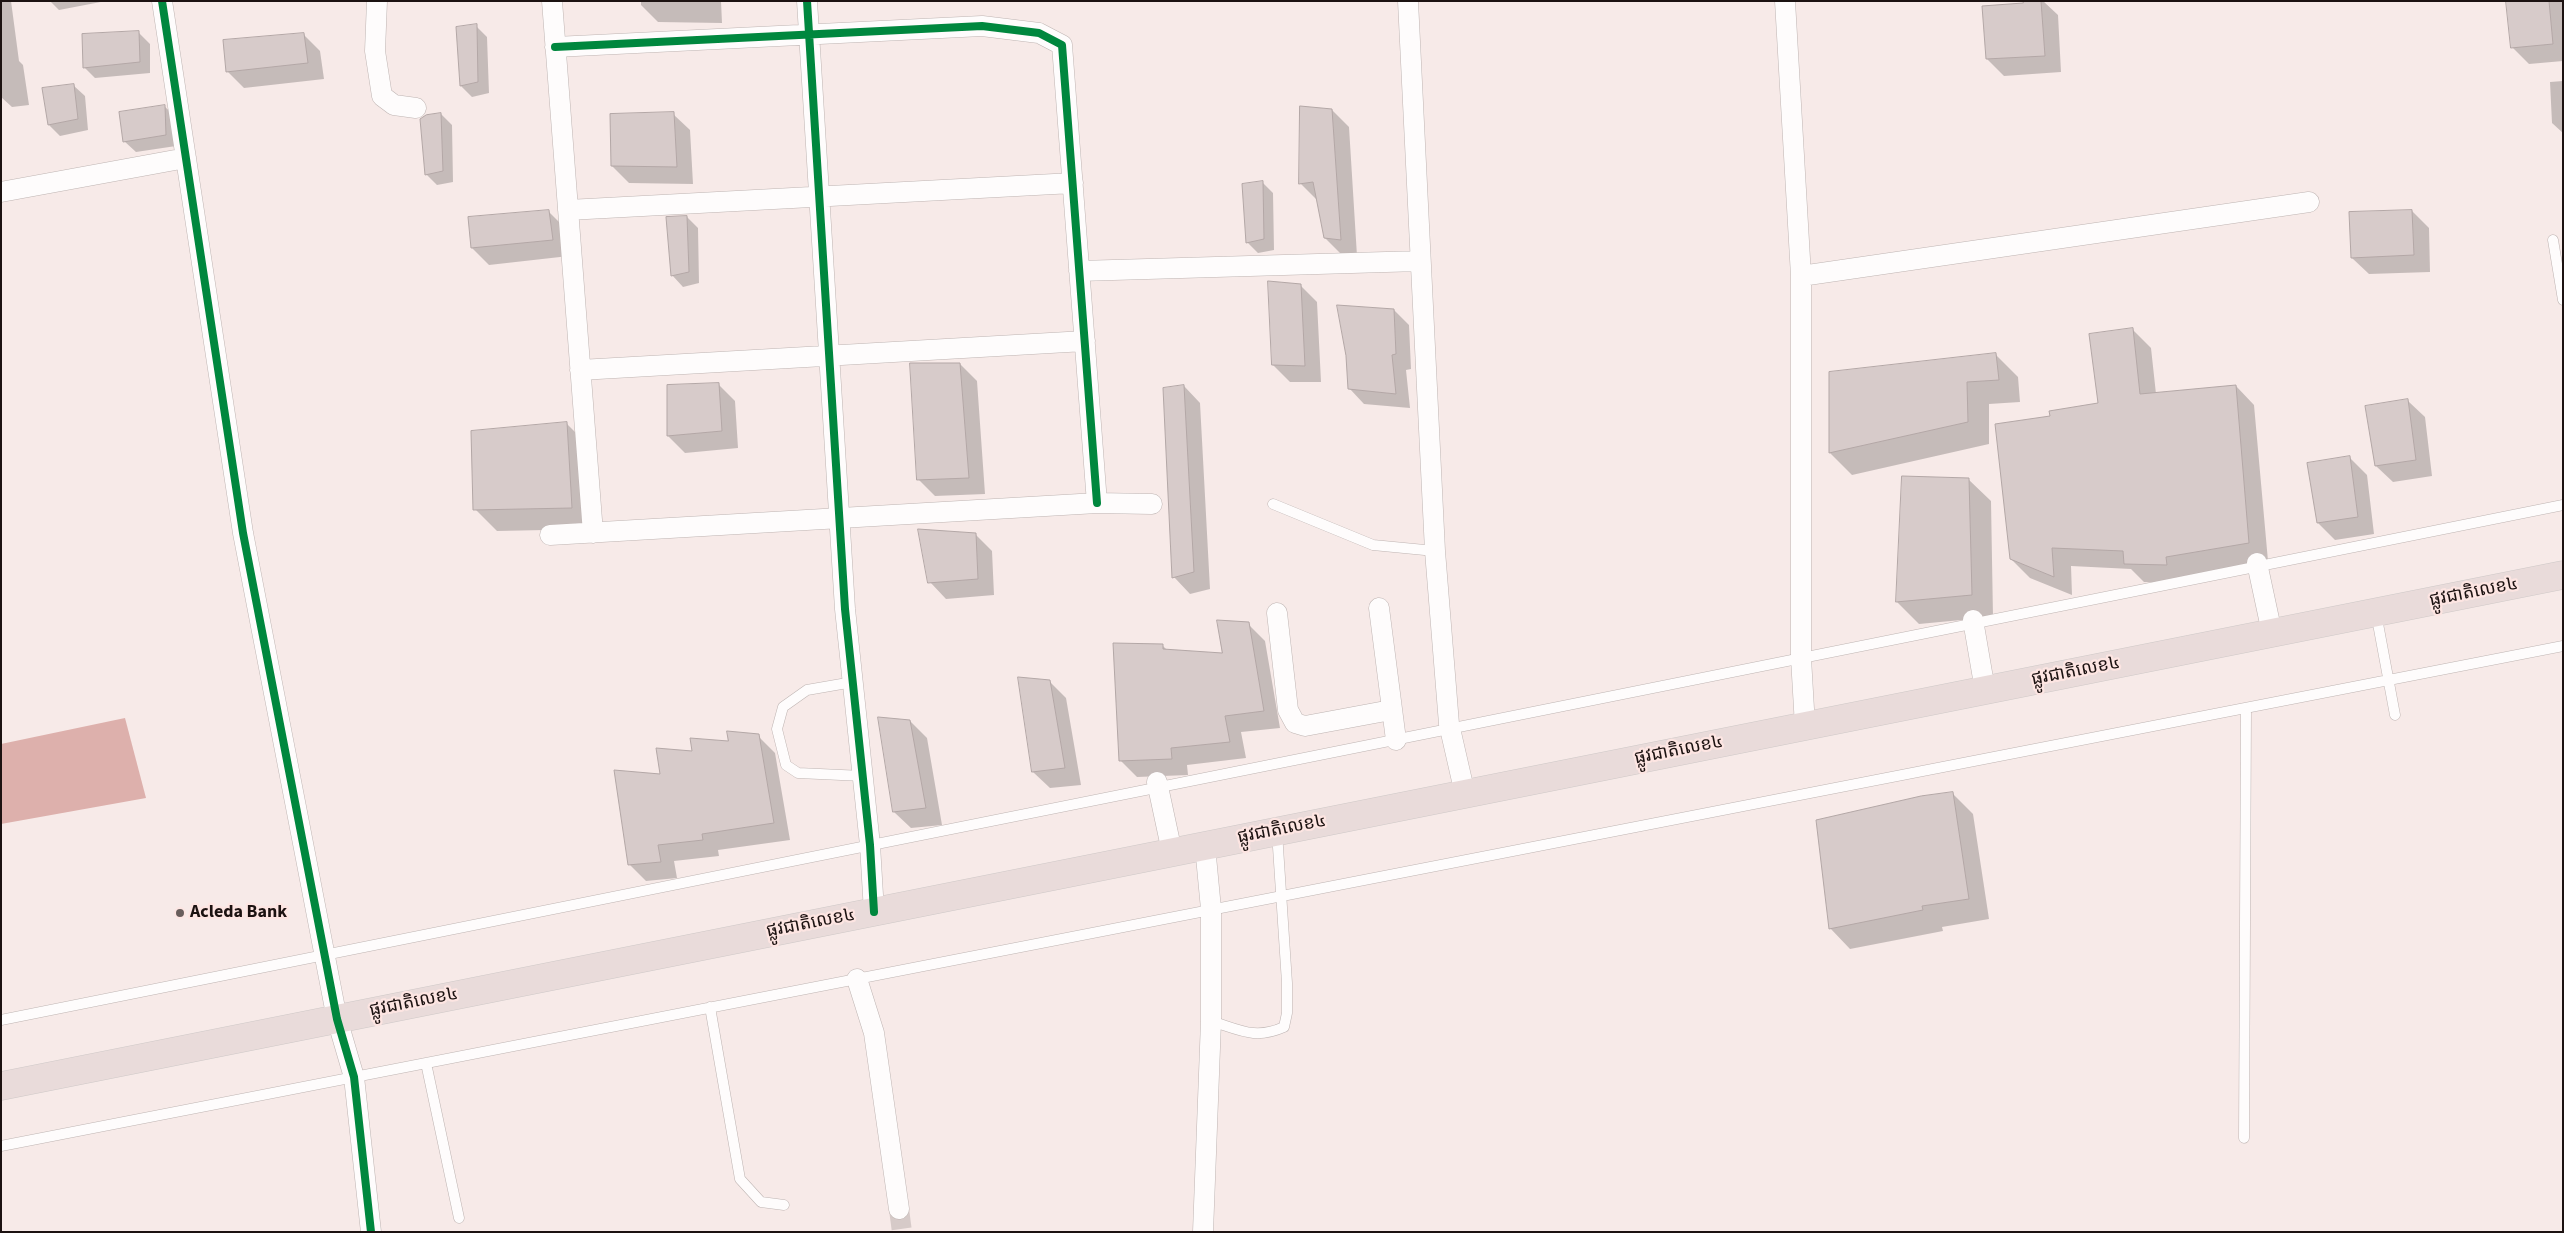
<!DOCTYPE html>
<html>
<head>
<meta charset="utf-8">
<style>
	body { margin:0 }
	#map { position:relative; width:2564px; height:1233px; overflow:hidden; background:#f7eae8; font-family:"Source Sans 3",sans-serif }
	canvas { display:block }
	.frame { position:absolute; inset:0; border:2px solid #1c1211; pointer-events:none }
</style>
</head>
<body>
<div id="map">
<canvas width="2564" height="1233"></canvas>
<div class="frame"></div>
</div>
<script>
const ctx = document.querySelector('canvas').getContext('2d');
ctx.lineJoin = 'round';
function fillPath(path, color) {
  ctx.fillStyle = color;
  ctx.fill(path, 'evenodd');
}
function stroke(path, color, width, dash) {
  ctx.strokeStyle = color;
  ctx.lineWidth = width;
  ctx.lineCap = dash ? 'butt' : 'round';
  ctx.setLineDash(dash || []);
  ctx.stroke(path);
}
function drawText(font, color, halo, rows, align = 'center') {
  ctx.font = font + ' "Source Sans 3","Noto Sans Khmer",sans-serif';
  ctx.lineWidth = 4.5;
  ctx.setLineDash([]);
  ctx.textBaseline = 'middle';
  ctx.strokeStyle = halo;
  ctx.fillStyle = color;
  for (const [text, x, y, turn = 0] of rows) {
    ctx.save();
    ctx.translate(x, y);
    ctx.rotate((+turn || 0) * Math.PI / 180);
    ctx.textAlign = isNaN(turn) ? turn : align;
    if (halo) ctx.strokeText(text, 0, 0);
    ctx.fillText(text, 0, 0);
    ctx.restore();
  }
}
fillPath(new Path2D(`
	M125,718L146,798L1,824V744Z`), '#ddb0ac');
fillPath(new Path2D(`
	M1,1H11L19,61L23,65L29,105L12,107L1,97Z
	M50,1H106L59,10Z
	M641,1H721L722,23L658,22L641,5Z
	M2024,1H2043L2058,15L2061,72L2004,76L1987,59L2024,4Z
	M2508,1H2563V61L2529,64L2513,48Z
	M476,26L487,37L489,93L472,97L461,86Z
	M139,33L150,44V73L95,78L84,67Z
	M303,34L320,51L324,79L244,88L227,71Z
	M2563,81V133L2552,123L2550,82Z
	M73,85L85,96L88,130L60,136L49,125L44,89Z
	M164,106L176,117V146L136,152L124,141Z
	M1332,110L1349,127L1357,256L1342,255L1325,238L1318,201L1300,183Z
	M441,114L452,125L453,182L437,185L426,174Z
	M673,114L690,130L693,184L629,183L612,166Z
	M1262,182L1273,193L1274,250L1258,253L1247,242Z
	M548,211L565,228L569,256L489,265L472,248Z
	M2412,211L2429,228L2430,272L2369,274L2352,258Z
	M687,217L698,228L699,283L683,287L672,275Z
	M1300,285L1317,302L1321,382H1290L1273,365Z
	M1394,310L1409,325L1411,369L1406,370L1410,408L1364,404L1349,388Z
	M2132,329L2151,348L2156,394L2236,386L2254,405L2268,561L2184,576L2185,583L2144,582L2131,569L2071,566L2072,595L2030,578L2011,559L2051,417L2100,404Z
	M1995,354L2018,377L2020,402L1989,404V444L1852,475L1830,453Z
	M960,364L977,381L985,494L935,496L918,479Z
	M718,384L735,401L738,448L685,453L668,436Z
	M1184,386L1200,403L1210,589L1190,594L1174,577Z
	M2408,401L2425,417L2432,476L2393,482L2376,466Z
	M567,424L589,446L593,529L497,531L475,509Z
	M2350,458L2367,475L2374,534L2335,540L2318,523Z
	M1968,479L1991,501L1993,617L1919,624L1897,602Z
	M975,534L992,551L994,595L946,599L930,582Z
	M1248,624L1265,641L1280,728L1241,732L1246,758L1187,765L1188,775L1137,777L1120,760L1162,645L1167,650L1223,655Z
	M1049,681L1066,698L1081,785L1050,788L1033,772Z
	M910,721L927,738L942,825L911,828L894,812Z
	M758,736L775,753L790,840L718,850L719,856L674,861L677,878L646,881L630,865L661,775L694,753Z
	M1952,793L1973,814L1989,919L1942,927L1943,931L1850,949L1830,928Z`), '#0003');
const building = new Path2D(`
	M2023,1H2041L2045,56L1986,59L1982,6L2023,3Z
	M2506,1H2549L2553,44L2511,48Z
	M477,24L478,82L460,86L456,27Z
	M139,31L140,62L83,68L82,34Z
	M304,33L308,63L226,72L223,40Z
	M74,84L78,119L48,125L42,88Z
	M165,105L166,135L123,142L119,112Z
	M1300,106L1332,109L1341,240L1324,238L1313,182L1299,184Z
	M674,112L677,167L611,166L610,114Z
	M441,113L443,171L425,175L420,119L426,115Z
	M1263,181L1264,239L1246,243L1242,184Z
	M549,210L553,240L471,248L468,217Z
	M2412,210L2414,255L2351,258L2349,212Z
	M687,216L689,272L671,276L666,217Z
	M1268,281L1301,284L1305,366L1272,365Z
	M1337,305L1394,309L1396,354L1392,355L1396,394L1348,389L1346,356Z
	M2133,328L2140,394L2236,385L2249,543L2166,557L2167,565L2124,564L2123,551L2052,548L2054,577L2010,559L1995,424L2050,416L2049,411L2098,403L2089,334Z
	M1996,353L1999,380L1967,382L1968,422L1829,453V372Z
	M910,363H960L969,478L917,480Z
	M719,383L722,431L667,436V385Z
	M1184,385L1194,572L1172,578L1163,388Z
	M2408,399L2416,460L2375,466L2365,406Z
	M567,422L572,508L473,510L471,431Z
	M2350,456L2358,517L2317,523L2307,463Z
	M1902,476L1969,478L1972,595L1896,602Z
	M918,529L976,533L978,579L928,583Z
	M1217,620L1249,622L1264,711L1225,716L1230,742L1171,748L1172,759L1119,761L1113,643L1163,644V649L1222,653Z
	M1018,677L1050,680L1065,768L1032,772Z
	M878,717L910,720L926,808L893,812Z
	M727,731L759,734L774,823L702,834L703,840L658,845L661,862L628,865L614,770L660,774L656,748L692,751L690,738L728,741Z
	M1953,792L1969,899L1922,906L1923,910L1829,929L1816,820L1921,796Z`);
fillPath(building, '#d7cbca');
stroke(building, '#b3a7a6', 1);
stroke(new Path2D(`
	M899,1209L902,1232`), '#d6cac8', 20, [20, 10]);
const service = new Path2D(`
	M2553,240L2563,300
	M1273,504L1373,545L1435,551
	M2376,613L2395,715
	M853,682L807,690L783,707L777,729L786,765L798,773L863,776
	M710,1007L740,1179L761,1202L784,1205
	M1,1020L2563,505
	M1211,1021C1240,1030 1255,1040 1284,1027L1287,1013V983L1277,832
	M426,1063L459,1218
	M2244,1138L2246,708
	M1,1146L2563,646`);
const minor = new Path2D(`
	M162,1L243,533L337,1019L354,1077L371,1232
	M377,1L375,51L382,96L394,105L416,108
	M552,1L593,533
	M807,1L845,609L870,845L874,912
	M1408,1L1435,551L1449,724L1465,794
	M1785,1L1801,276V658L1805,726
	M555,47L982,26L1039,33L1062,45L1097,503
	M1,192L186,158
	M568,210L1073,183
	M1079,271L1420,261
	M1801,276L2309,202
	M580,370L1085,341
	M550,535L1097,503L1152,504
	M2257,563L2272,633
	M1379,608L1396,740
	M1277,613L1288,710L1295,723L1305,726L1391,710
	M1973,620L1985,690
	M1157,782L1172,852
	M857,979L874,1033L899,1209
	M1203,1232L1211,1021V909L1205,846`);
const trunk = new Path2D(`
	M1,1086L2563,575`);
stroke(service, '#beb4b2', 11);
stroke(minor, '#beb4b2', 21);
stroke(trunk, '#cec8c7', 29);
stroke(service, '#fefcfc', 10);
stroke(minor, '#fefcfc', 20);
stroke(trunk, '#e9dbda', 28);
stroke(new Path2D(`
	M162,1L243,533L337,1019L354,1077L371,1232
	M807,1L845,609L870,845L874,912
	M555,47L982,26L1039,33L1062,45L1097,503`), '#00873e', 8);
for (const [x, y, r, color] of [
	[180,913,5,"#695e5c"]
]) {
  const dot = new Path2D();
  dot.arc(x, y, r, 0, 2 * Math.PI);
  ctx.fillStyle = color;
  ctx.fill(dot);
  stroke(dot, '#fde5e2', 2);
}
drawText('18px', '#1c1211', '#fde5e2', [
	["ផ្លូវជាតិលេខ៤",2474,593,-11],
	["ផ្លូវជាតិលេខ៤",2076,672,-11],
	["ផ្លូវជាតិលេខ៤",1679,751,-11],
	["ផ្លូវជាតិលេខ៤",1282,830,-11],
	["ផ្លូវជាតិលេខ៤",811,924,-11],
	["ផ្លូវជាតិលេខ៤",414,1003,-11]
]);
drawText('bold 18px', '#1c1211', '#fde5e2', [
	["Acleda Bank",190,913]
], 'left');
</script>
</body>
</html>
